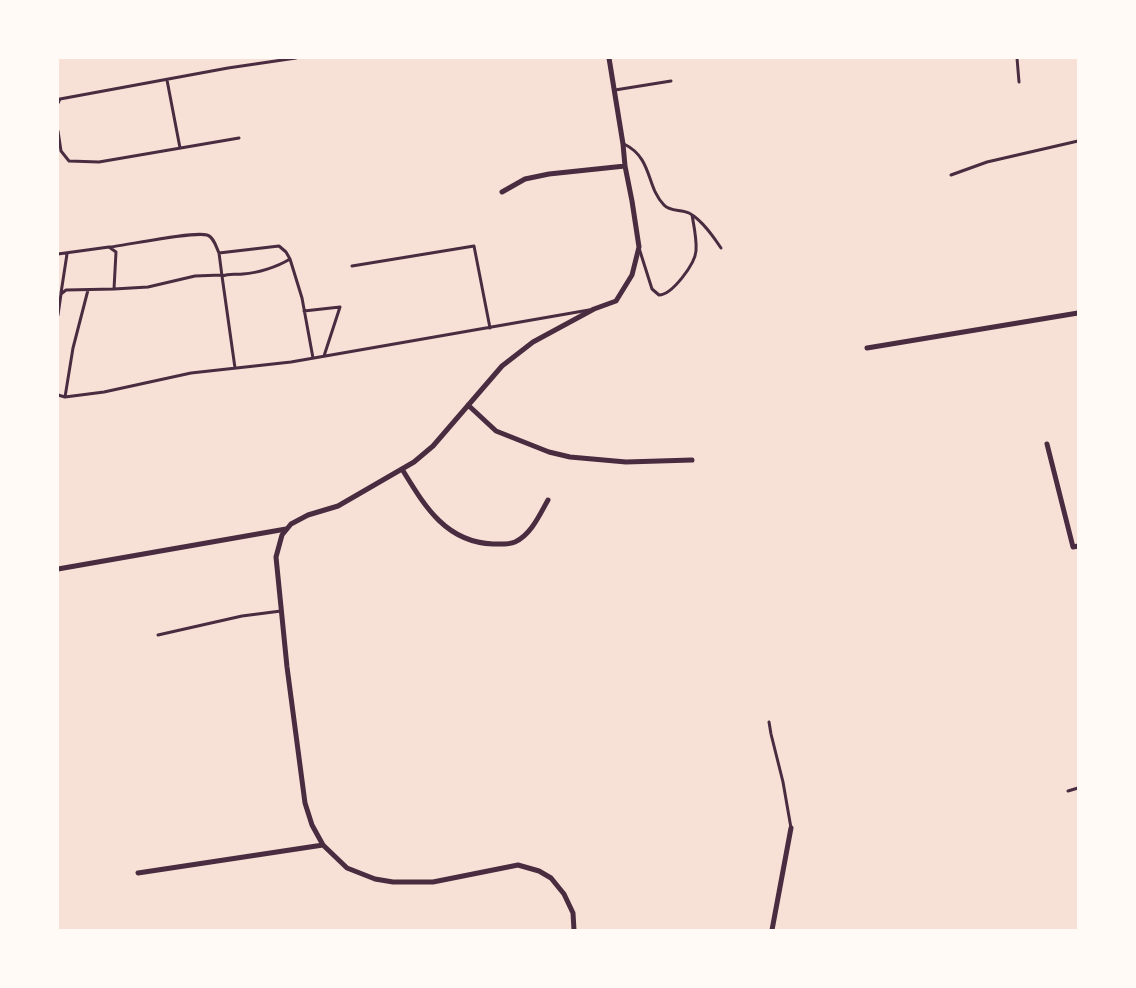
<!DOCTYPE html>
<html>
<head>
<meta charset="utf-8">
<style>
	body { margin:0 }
	#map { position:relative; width:1136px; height:988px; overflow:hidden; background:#f7e1d7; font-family:Literata,serif }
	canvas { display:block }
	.frame { position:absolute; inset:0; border:59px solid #fffaf5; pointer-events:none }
</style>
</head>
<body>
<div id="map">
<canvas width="1136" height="988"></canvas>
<div class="frame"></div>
</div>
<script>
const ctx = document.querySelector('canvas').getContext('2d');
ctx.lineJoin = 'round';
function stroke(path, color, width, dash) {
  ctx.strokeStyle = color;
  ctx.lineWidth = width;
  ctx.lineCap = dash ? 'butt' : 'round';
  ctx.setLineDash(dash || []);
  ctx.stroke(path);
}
stroke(new Path2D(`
	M1017,58L1019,82
	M167,80L180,148
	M615,90L671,81
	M58,103L60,99L228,68L296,58
	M58,131L61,151L69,161L99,162L239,138
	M624,144C653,158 646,187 664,205C670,212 681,209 689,213C702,220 713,236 721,248
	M951,175L987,162L1078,141
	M279,246L286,252L290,259C277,267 258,273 243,274C235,275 230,273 222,276L219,253Z
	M110,247C128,245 193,231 207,235C214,237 216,247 219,253
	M639,248L652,289L659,295C672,295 695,264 696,251C697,240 694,226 692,215
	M58,254L109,247L116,252L114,289L148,287L195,276L221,275L222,276L235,368
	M290,259L302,298L313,358
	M352,266L474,246L490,328
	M61,293L67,254
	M304,311L340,307L324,356
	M58,315L61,294L66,290L114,289
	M58,395L65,397L104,392L191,373L291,362L589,310
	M65,397L73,348L88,290
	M158,635L242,616L281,611
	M769,722L771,734L783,782L791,828
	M1068,791L1078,788`), '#4a2c40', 3);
stroke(new Path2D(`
	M502,192L525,179L549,174L625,166
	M867,348L1078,313
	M468,405L496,431L549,452L570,457L626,462L692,460
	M1047,444L1073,547L1078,546
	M402,469C424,505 445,542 493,544C500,544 508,545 515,542C531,535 540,514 548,500
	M58,569L286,529
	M138,873L323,845
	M574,930L573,913L564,894L551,878L539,871L518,865L433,882H393L375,879L347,868L323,845L312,825L305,803L287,667L276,557L282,535L291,524L308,515L338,506L414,462L433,446L502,366L533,342L594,309L616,301L632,275L639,247L632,201L625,166L623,144L609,58
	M772,930L791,828`), '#4a2c40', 5);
</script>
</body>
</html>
